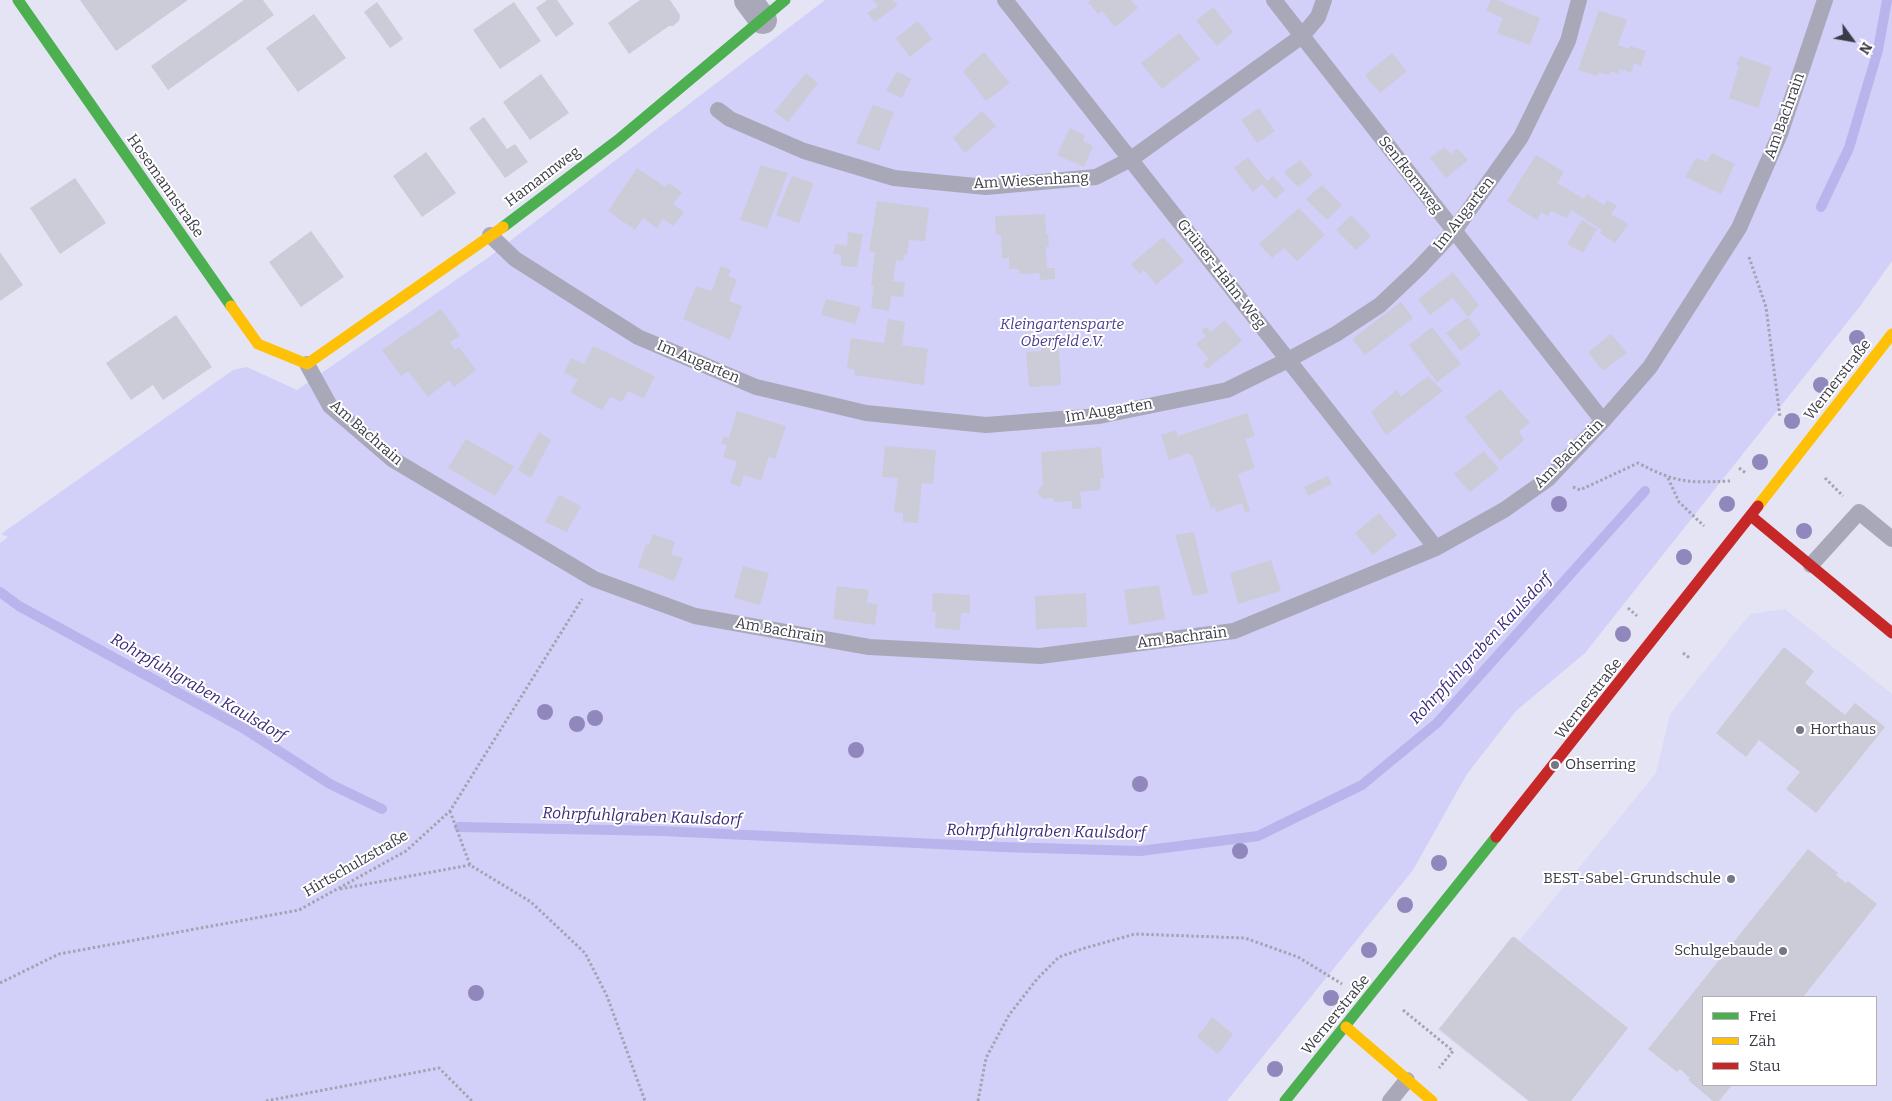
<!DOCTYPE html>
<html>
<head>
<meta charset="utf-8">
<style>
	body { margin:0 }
	#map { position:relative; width:1892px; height:1101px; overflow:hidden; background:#e5e4f5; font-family:Bitter,serif }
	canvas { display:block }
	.legend { position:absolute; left:1702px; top:996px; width:175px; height:90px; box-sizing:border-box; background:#fff; border:1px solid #b1b1b5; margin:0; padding:6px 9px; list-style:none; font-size:15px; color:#3b3b47 }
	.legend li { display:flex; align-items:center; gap:10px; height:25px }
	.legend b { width:25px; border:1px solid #b1b1b5 }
	.north { position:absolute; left:1827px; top:15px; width:50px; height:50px; -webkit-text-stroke:4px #fff; paint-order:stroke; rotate:122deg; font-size:14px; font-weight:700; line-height:20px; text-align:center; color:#3b3b47 }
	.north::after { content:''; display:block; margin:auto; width:18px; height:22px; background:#3b3b47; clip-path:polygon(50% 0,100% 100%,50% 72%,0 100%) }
</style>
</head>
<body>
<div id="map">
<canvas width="1892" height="1101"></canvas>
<ul class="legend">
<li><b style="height:6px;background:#4caf50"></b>Frei</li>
<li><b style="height:6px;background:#ffc107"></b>Zäh</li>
<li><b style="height:6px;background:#c62828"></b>Stau</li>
</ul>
<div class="north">N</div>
</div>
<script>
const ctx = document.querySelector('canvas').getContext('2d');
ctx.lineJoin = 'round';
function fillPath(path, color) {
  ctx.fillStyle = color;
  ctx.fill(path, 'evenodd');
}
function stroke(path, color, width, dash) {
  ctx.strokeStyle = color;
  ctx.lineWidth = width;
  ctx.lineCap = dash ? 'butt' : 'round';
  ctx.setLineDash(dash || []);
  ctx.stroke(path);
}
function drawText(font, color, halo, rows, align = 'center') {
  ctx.font = font + ' Bitter,serif';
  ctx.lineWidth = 4;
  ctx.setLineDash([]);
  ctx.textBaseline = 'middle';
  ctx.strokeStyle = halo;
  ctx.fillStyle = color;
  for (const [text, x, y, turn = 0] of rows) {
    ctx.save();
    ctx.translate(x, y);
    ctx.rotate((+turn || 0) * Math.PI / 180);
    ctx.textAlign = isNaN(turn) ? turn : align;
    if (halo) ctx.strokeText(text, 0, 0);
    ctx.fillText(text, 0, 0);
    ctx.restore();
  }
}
fillPath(new Path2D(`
	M1785,609L1892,694V1101H1528L1438,1030L1513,936L1520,940L1656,773L1670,714L1750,614ZM1703,997H1876V1085H1703Z`), '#dcdbf7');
fillPath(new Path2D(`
	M825,0H1892V261L1861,305L1585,653L1516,711L1467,774L1413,870L1227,1101H0V543L8,537L1,534L233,370L247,367L297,390L489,257Z`), '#d2d0f8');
stroke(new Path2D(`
	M1821,207L1849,148L1878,50L1887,0
	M0,592L19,606L243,728L330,784L382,809
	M459,827L662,831L1001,847L1140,851L1258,836L1362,785L1437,723L1645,491`), '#b9b4eb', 10);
fillPath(new Path2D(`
	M80,0H188L116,51Z
	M244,0H263L274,15L168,90L151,66Z
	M547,0H557L574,24L556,37L536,8Z
	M640,0H670L680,15L679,21L673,26H669L629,54L608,23Z
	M873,0H893L898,5L875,22L867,13L878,6Z
	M1091,0H1131L1138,8L1115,27L1102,11L1098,14L1088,2Z
	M1491,0H1497L1540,18L1530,45L1497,33L1503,18L1486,11Z
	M377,2L403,39L390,48L364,12Z
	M514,2L541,41L500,69L473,30Z
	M1213,7L1233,32L1217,46L1196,21Z
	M1599,10L1627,20L1618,45L1629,49L1630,46L1646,51L1641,66L1634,63L1631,73L1620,69L1618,74L1611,71L1609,75L1599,72L1597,76L1578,70Z
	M314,14L346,58L298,92L266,48Z
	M918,21L932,39L910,57L896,38Z
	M1179,33L1200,59L1162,89L1141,63Z
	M984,52L1010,83L986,101L963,71Z
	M1392,53L1407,71L1380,93L1365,75Z
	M1740,56L1772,67L1758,108L1729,98L1739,66L1736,65Z
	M897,71L911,79L902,98L886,91Z
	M806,73L818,83L788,122L774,112Z
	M541,74L569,113L530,140L503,102Z
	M873,105L894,112L879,151L856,143Z
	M1259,108L1275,131L1257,143L1241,120Z
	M982,111L996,126L965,153L953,138Z
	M484,117L507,149L515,144L528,162L505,178L469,128Z
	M1070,128L1085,135L1083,141L1093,146L1084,167L1057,155Z
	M1444,147L1451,154L1457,148L1468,160L1446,178L1430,158Z
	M426,152L456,193L422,217L393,176Z
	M1712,153L1735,164L1721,194L1685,177L1696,158L1707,162Z
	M1536,155L1564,172L1557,183L1584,199L1587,194L1604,205L1607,200L1617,206L1611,214L1628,224L1615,243L1600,233L1602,230L1571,210L1567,218L1551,211L1548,216L1541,212L1537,220L1507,201Z
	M1248,157L1267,181L1273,176L1285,190L1275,199L1262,184L1253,192L1234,168Z
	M1300,160L1313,175L1298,187L1284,172Z
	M761,165L788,173L767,228L740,220Z
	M637,168L665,187L669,183L682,192L673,204L684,212L673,226L663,219L657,228L643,218L635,230L608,211Z
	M792,176L814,183L799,223L776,215Z
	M75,178L106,223L60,254L30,208Z
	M1322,185L1342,205L1327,220L1306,199Z
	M877,201L929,208L925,241L909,240L907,255L904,254L903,261L896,260L893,281L905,282L903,297L891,296L889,311L871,308L874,286H871L875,252L869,251Z
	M1299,208L1325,235L1297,261L1284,248L1272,258L1259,244Z
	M1045,214L1046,234H1048L1049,247H1046L1047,268H1055V279L1041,280L1039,273L1020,274L1019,269H1009V258H1002L1001,235H996L995,216Z
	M1351,215L1371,236L1356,250L1336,230Z
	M1582,220L1597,229L1583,253L1567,244Z
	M311,231L344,277L301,307L269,262Z
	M848,232L863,234L857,267L841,266V255L833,254L835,244L847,246Z
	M1163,237L1184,261L1156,285L1144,270L1140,274L1131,264Z
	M0,252L23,285L0,301Z
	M721,266L731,270L728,276L737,280L729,301L742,306L730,340L683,319L696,286L712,291Z
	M1453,272L1479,305L1468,317L1453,298L1430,315L1418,299Z
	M826,299L861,307L855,324L821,315Z
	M1401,302L1413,318L1365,355L1352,339Z
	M441,309L460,336L450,342L455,350L459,347L476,370L454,387L449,380L428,397L408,371L401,376L382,350Z
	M176,315L212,367L163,400L153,385L131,400L106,363Z
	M1468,317L1481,335L1461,351L1446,333Z
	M888,319L905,322L902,345L928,349L924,385L854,375L855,370L847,368L851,338L884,343Z
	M1225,320L1242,341L1207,369L1203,364L1209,359L1196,344L1206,336L1201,331L1206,327L1211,332Z
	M1432,327L1461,364L1437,382L1409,345Z
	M1611,334L1627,353L1603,371L1588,352Z
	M1048,335H1058L1061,385L1029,387L1026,352L1041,351V343H1048Z
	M593,346L655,376L644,398L628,391L622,402L610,397L602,410L570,392L578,380L564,372L571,358L584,364Z
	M1428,376L1443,391L1386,435L1371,412L1397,390L1401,397Z
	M1500,389L1530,423L1519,431L1524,440L1500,461L1465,417Z
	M737,411L786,426L775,459L769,456L761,481L744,475L740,487L730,483L737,462L723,457L727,445L721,444L724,436L729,438Z
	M1247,413L1255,436L1245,439L1255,468L1238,474L1250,511L1245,512L1242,503L1216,512L1215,507L1211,508L1193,458L1189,453L1169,460L1161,435L1176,430L1178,436Z
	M539,432L551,440L531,478L518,470Z
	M466,439L514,466L495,496L448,468Z
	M885,446L936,450L933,484L922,483L918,523L903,522V513L894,512L898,478L882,477Z
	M1101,447L1104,478H1100L1101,490L1080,492L1082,508L1072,509V501L1054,502L1053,498L1043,499L1037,492L1043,484L1041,452Z
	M1484,451L1499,469L1470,492L1454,474Z
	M1328,476L1332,484L1308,496L1304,487Z
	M559,495L581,506L567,532L545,522Z
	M1379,513L1397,535L1373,555L1355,533Z
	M1194,532L1208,593L1193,596L1175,535Z
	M653,534L675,542L671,554L683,558L674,581L638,567L646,544L649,545Z
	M1271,560L1281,591L1238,604L1230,573Z
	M743,566L769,573L760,605L734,598Z
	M1159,585L1165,619L1129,625L1124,590Z
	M837,586L869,590L867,603L878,604L875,625L833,619Z
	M933,593L970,595V613H961L960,630L935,628L936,612L932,611Z
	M1086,593L1087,627L1036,629L1035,596Z
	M1784,647L1814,671L1805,683L1845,715L1855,703L1885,727L1816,813L1786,789L1800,772L1759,740L1746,757L1716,733Z
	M1808,849L1838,873L1836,875L1846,883L1848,881L1877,904L1803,997H1703V1085H1732L1719,1101H1713L1688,1080L1690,1078L1680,1069L1677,1072L1648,1049Z
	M1514,937L1628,1028L1571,1101H1529L1439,1029L1511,938Z
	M1212,1017L1233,1034L1218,1054L1197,1037Z`), '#cccbd8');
stroke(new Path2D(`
	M1749,257L1766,307L1780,417
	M1739,468L1747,474
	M1668,478L1679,502L1704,526
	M1825,478L1843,496
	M1573,487L1580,490L1638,463C1677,483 1687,483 1730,481
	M1628,608L1637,616
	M1683,653L1691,659
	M450,811L470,865L531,902L585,953L607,996L645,1101
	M340,889L470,865
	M0,983L59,954L299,910L406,851L450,811L582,599
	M1403,1010L1453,1051L1439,1068
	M266,1101L439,1068L472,1101
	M978,1101L986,1058L1009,1015L1037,979L1059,957L1085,948L1135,934L1245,938L1298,957L1342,984`), '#a4a3b2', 3, [2.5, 2.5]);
stroke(new Path2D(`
	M1005,0L1436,548
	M1274,0L1603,421
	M718,110L730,119L804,151L894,178L986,187L1096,177L1131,159L1302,36L1318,17L1324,0
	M490,235L515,259L638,337L756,387L866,413L986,425L1099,416L1227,390L1288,360L1336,334L1380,305L1418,269L1454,231L1521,137L1568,41L1579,0
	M307,364L330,406L392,459L594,579L695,616L869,647L1040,656L1234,631L1436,548L1504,510L1548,479L1603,421L1650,367L1739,228L1780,134L1825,0
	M1811,565L1859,512L1892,539
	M1390,1101L1407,1080`), '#a9a8b9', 16);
stroke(new Path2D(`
	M748,0L763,20`), '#a9a8b9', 28);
stroke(new Path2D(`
	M18,0L231,306
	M503,227L618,140L785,0
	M1285,1101L1496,837`), '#4caf50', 11);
stroke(new Path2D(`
	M231,306L258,344L307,364L503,227
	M1758,506L1892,334
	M1346,1027L1432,1101`), '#ffc107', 11);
stroke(new Path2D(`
	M1751,516L1892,633
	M1496,837L1758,506`), '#c62828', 11);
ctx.fillStyle = '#9087bc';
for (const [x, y] of [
	[1857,338],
	[1821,385],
	[1792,421],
	[1760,462],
	[1559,504],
	[1727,504],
	[1804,531],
	[1684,557],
	[1623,634],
	[545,712],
	[595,718],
	[577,724],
	[856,750],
	[1140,784],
	[1240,851],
	[1439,863],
	[1405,905],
	[1369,950],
	[476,993],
	[1331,998],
	[1275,1069]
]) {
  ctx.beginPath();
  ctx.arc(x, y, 8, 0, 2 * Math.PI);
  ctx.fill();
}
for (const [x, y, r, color] of [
	[1800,730,5,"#767684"],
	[1555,765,5,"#767684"],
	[1731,879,5,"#767684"],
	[1783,951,5,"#767684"]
]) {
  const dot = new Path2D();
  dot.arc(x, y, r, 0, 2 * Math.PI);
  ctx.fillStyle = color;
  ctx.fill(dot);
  stroke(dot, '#fff', 2);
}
drawText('15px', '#3b3b47', '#fff', [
	["Am Bachrain",1785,116,-70],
	["Senfkornweg",1410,175,52],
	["Hamannweg",543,177,-37],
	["Am Wiesenhang",1031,181,-3],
	["Hosemannstraße",165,186,55],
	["Im Augarten",1464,214,-52],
	["Grüner-Hahn-Weg",1221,274,52],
	["Im Augarten",698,362,23],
	["Wernerstraße",1838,380,-52],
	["Im Augarten",1109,411,-9],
	["Am Bachrain",366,433,41],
	["Am Bachrain",1569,454,-45],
	["Am Bachrain",780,631,10],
	["Am Bachrain",1182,638,-7],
	["Wernerstraße",1589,699,-52],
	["Hirtschulzstraße",356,864,-30],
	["Wernerstraße",1336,1015,-51]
]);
drawText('italic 15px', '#4a3b8e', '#fff', [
	["Kleingartensparte",1062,325],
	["Oberfeld e.V.",1062,342]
]);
drawText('15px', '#3b3b47', '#fff', [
	["Horthaus",1810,730],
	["Ohserring",1565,765],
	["BEST-Sabel-Grundschule",1721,879,"right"],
	["Schulgebaude",1773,951,"right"]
], 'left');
drawText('italic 16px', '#3a287a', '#fff', [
	["Rohrpfuhlgraben Kaulsdorf",1481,649,-47],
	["Rohrpfuhlgraben Kaulsdorf",198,688,30],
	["Rohrpfuhlgraben Kaulsdorf",642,817,2],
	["Rohrpfuhlgraben Kaulsdorf",1046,832,1]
]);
</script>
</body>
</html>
